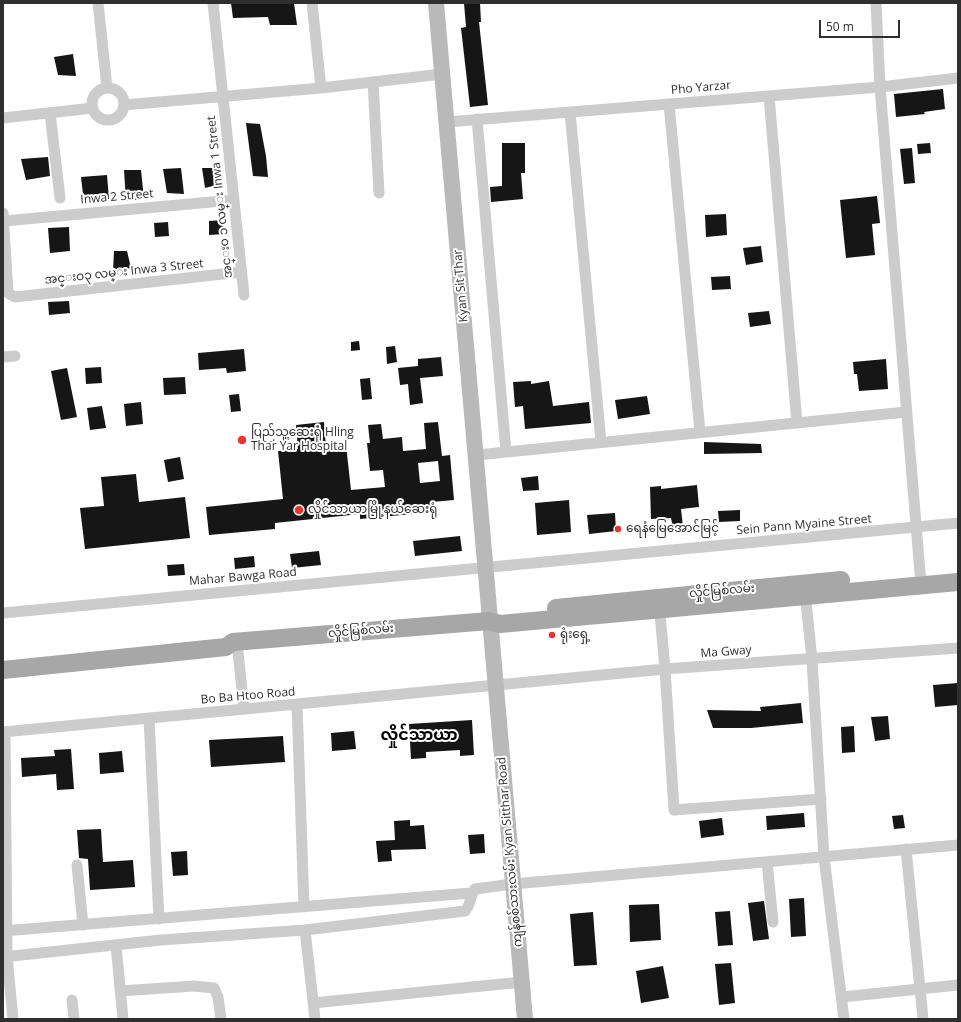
<!DOCTYPE html>
<html>
<head>
<meta charset="utf-8">
<style>
	body { margin:0 }
	#map { position:relative; width:961px; height:1022px; overflow:hidden; background:#fff; font-family:"Open Sans",sans-serif }
	canvas { display:block }
	.frame { position:absolute; inset:0; border:4px solid #2f2f2f; pointer-events:none }
	.scale { position:absolute; left:819px; top:20px; width:81px; height:18px; box-sizing:border-box; border:2px solid #2f2f2f; border-top:0; padding-left:5px; font-size:12px; line-height:14px; white-space:nowrap; color:#2f2f2f; -webkit-text-stroke:3px #fff; paint-order:stroke }
</style>
</head>
<body>
<div id="map">
<canvas width="961" height="1022"></canvas>
<div class="frame"></div>
<div class="scale">50 m</div>
</div>
<script>
const ctx = document.querySelector('canvas').getContext('2d');
ctx.lineJoin = 'round';
function fillPath(path, color) {
  ctx.fillStyle = color;
  ctx.fill(path, 'evenodd');
}
function stroke(path, color, width, dash) {
  ctx.strokeStyle = color;
  ctx.lineWidth = width;
  ctx.lineCap = dash ? 'butt' : 'round';
  ctx.setLineDash(dash || []);
  ctx.stroke(path);
}
function drawText(font, color, halo, rows, align = 'center') {
  ctx.font = font + ' "Open Sans","Noto Sans Myanmar",sans-serif';
  ctx.lineWidth = 4;
  ctx.setLineDash([]);
  ctx.textBaseline = 'middle';
  ctx.strokeStyle = halo;
  ctx.fillStyle = color;
  for (const [text, x, y, turn = 0] of rows) {
    ctx.save();
    ctx.translate(x, y);
    ctx.rotate((+turn || 0) * Math.PI / 180);
    ctx.textAlign = isNaN(turn) ? turn : align;
    if (halo) ctx.strokeText(text, 0, 0);
    ctx.fillText(text, 0, 0);
    ctx.restore();
  }
}
fillPath(new Path2D(`
	M231,3H294L297,25H270L268,17L233,18Z
	M464,3H480L481,22H479L488,105L470,107L461,28L466,27Z
	M73,54L76,76L58,75L54,57Z
	M943,89L945,109L924,112L925,114L896,117L894,94Z
	M246,123L260,124L266,156L268,177L253,176Z
	M502,143H525V173H521L523,199L491,202L490,187L502,186Z
	M930,143L931,153L918,154L917,144Z
	M912,148L915,183L904,184L900,149Z
	M48,157L50,176L26,180L21,159Z
	M181,168L184,194L167,193L163,169Z
	M202,168H219L221,184L205,188Z
	M124,170H141L144,199L126,201Z
	M107,175L109,199L84,203L81,177Z
	M877,196L880,223L872,224L875,255L846,258L840,200Z
	M726,214L727,235L706,237L705,215Z
	M223,220L224,234L209,235V221Z
	M168,222L169,236L155,237L154,223Z
	M69,227L70,251L50,253L48,228Z
	M761,246L763,262L746,265L743,248Z
	M114,251H127L131,268L113,271Z
	M730,276L731,289L712,290L711,277Z
	M69,301L70,313L49,315L48,302Z
	M769,311L771,324L750,327L748,313Z
	M359,341L360,350L351,351V342Z
	M395,346L397,362L387,364L386,347Z
	M244,349L246,371L227,373L226,368L199,370L198,353Z
	M441,357L443,376L420,378L423,403L410,405L408,384L400,385L398,368L418,366V359Z
	M886,359L888,389L859,391L857,374H854L853,362Z
	M101,367L102,383L86,384L85,368Z
	M67,368L77,417L61,420L51,371Z
	M185,377L186,394L164,395L163,378Z
	M370,378L372,399L362,400L360,379Z
	M531,381V384L549,381L553,406L589,402L591,423L525,429L523,406L515,407L513,382Z
	M239,394L241,411L231,412L229,395Z
	M647,396L650,414L618,419L615,400Z
	M141,402L143,424L126,426L124,404Z
	M102,406L106,428L90,430L87,408Z
	M324,422L326,447L346,445L351,490L385,487L383,470L370,471L367,443H370L368,425L381,424L383,439L402,437L403,451L426,449L424,423L438,422L442,456L450,455L454,500L432,502L433,512L360,519V514L275,523V529L209,535L206,507L283,499L278,451L298,449L296,425ZM438,461L440,481L420,483L418,463Z
	M704,442L761,444L762,453L704,454Z
	M180,457L184,479L168,482L164,460Z
	M136,474L139,502L185,497L190,538L85,549L80,508L104,506L101,477Z
	M538,476L539,490L523,491L521,478Z
	M697,485L699,507L681,509L683,527L673,528L671,518L651,519L650,487L661,486V489Z
	M569,500L571,532L537,535L535,503Z
	M740,510V521L719,522L718,511Z
	M615,513L616,531L589,534L587,515Z
	M460,536L462,551L415,556L413,541Z
	M319,551L321,565L292,568L290,554Z
	M254,556L255,567L235,569L234,558Z
	M184,564L185,575L168,576L167,565Z
	M958,683V705L935,707L933,685Z
	M801,703L803,723L751,728H713L707,710L761,711L760,707Z
	M888,716L890,739L875,741L871,717Z
	M472,720L474,755L460,756V750L426,752V758L411,759L409,724Z
	M854,726L855,752L842,753L841,727Z
	M354,731L356,749L332,751L331,733Z
	M283,736L285,762L211,767L209,740Z
	M71,749L74,789L57,790L56,774L22,777L21,758L55,756L54,750Z
	M122,751L124,772L100,774L99,753Z
	M804,813L805,827L767,830L766,816Z
	M903,815L905,828L894,829L892,816Z
	M722,818L724,835L701,838L699,821Z
	M410,820V826L424,825L426,849L391,850L392,861L378,862L376,841L395,840L394,821Z
	M101,829L103,862L133,860L135,887L90,890L88,859L79,858L77,830Z
	M484,834L485,853L470,854L468,835Z
	M187,851L188,875L173,876L171,852Z
	M804,898L806,936L791,937L789,899Z
	M764,901L769,939L753,941L748,903Z
	M659,904L661,940L630,942L629,905Z
	M730,911L733,945L718,946L715,912Z
	M593,912L597,965L574,966L570,914Z
	M731,963L735,1003L719,1005L715,964Z
	M663,966L669,998L641,1003L636,971Z`), '#161616');
stroke(new Path2D(`
	M98,3L107,88
	M213,3L244,295
	M312,3L321,88
	M876,3L880,87L921,585
	M373,82L379,193
	M92 104a16 16 0 1 1 32 0a16 16 0 1 1-32 0Z
	M769,96L797,423
	M669,104L700,432
	M124,105L321,88L442,74
	M570,112L601,442
	M50,113L60,198
	M3,118L93,108
	M477,119L506,452
	M447,122L880,87L958,78
	M3,213L8,293L15,297L241,272
	M4,221L233,200
	M3,357L15,356
	M477,455L906,412
	M805,592L812,660L824,857L844,1019
	M659,603L665,669L674,810L821,799
	M3,613L958,523
	M237,642L244,709
	M297,704L304,907
	M149,718L159,919
	M3,732L665,669L958,648
	M5,732L7,956L13,1019
	M906,849L923,1019
	M767,862L773,922
	M77,865L83,925
	M305,930L315,1019
	M3,931L471,893
	M116,945L123,1019
	M3,957L161,940L305,930L465,911C471,905 470,896 475,889L513,884L958,845
	M120,991L194,986L214,988L218,997L221,1019
	M842,997L958,985
	M72,1000L74,1019
	M313,1003L522,982`), '#ccc', 11);
stroke(new Path2D(`
	M436,3L525,1019`), '#b9b9b9', 16);
stroke(new Path2D(`
	M556,608L841,580
	M3,670L226,647L233,642L489,621L500,624L958,582`), '#a7a7a7', 18);
for (const [x, y, r, color] of [
	[242,440,5,"#e9352d"],
	[299,510,5,"#e9352d"],
	[618,529,4,"#e9352d"],
	[552,635,4,"#e9352d"]
]) {
  const dot = new Path2D();
  dot.arc(x, y, r, 0, 2 * Math.PI);
  ctx.fillStyle = color;
  ctx.fill(dot);
  stroke(dot, '#fff', 1.5);
}
drawText('12px', '#2f2f2f', '#fff', [
	["Pho Yarzar",701,88,-5],
	["Inwa 2 Street",117,197,-5],
	["အင္းဝ ၁ လမ္း Inwa 1 Street",220,197,-96],
	["အင္းဝ၃ လမ္း Inwa 3 Street",124,272,-6],
	["Kyan Sit Thar",461,286,-95],
	["Sein Pann Myaine Street",804,525,-5],
	["Mahar Bawga Road",243,577,-5],
	["လှိုင်မြစ်လမ်း",722,591,-5],
	["လှိုင်မြစ်လမ်း",361,631,-5],
	["Ma Gway",726,652,-4],
	["Bo Ba Htoo Road",248,696,-5],
	["ကျန်စစ်သားလမ်း Kyan Sitthar Road",510,852,-95]
]);
drawText('12px', '#2f2f2f', '#fff', [
	["ပြည်သူ့ဆေးရုံ Hling",251,433],
	["Thar Yar Hospital",251,447],
	["လှိုင်သာယာမြို့နယ်ဆေးရုံ",308,510],
	["ရေနံမြေအောင်မြင့်",626,529],
	["ရုံးရှေ့",560,635]
], 'left');
drawText('bold 16px', '#000', '#fff', [
	["လှိုင်သာယာ",419,735]
]);
</script>
</body>
</html>
